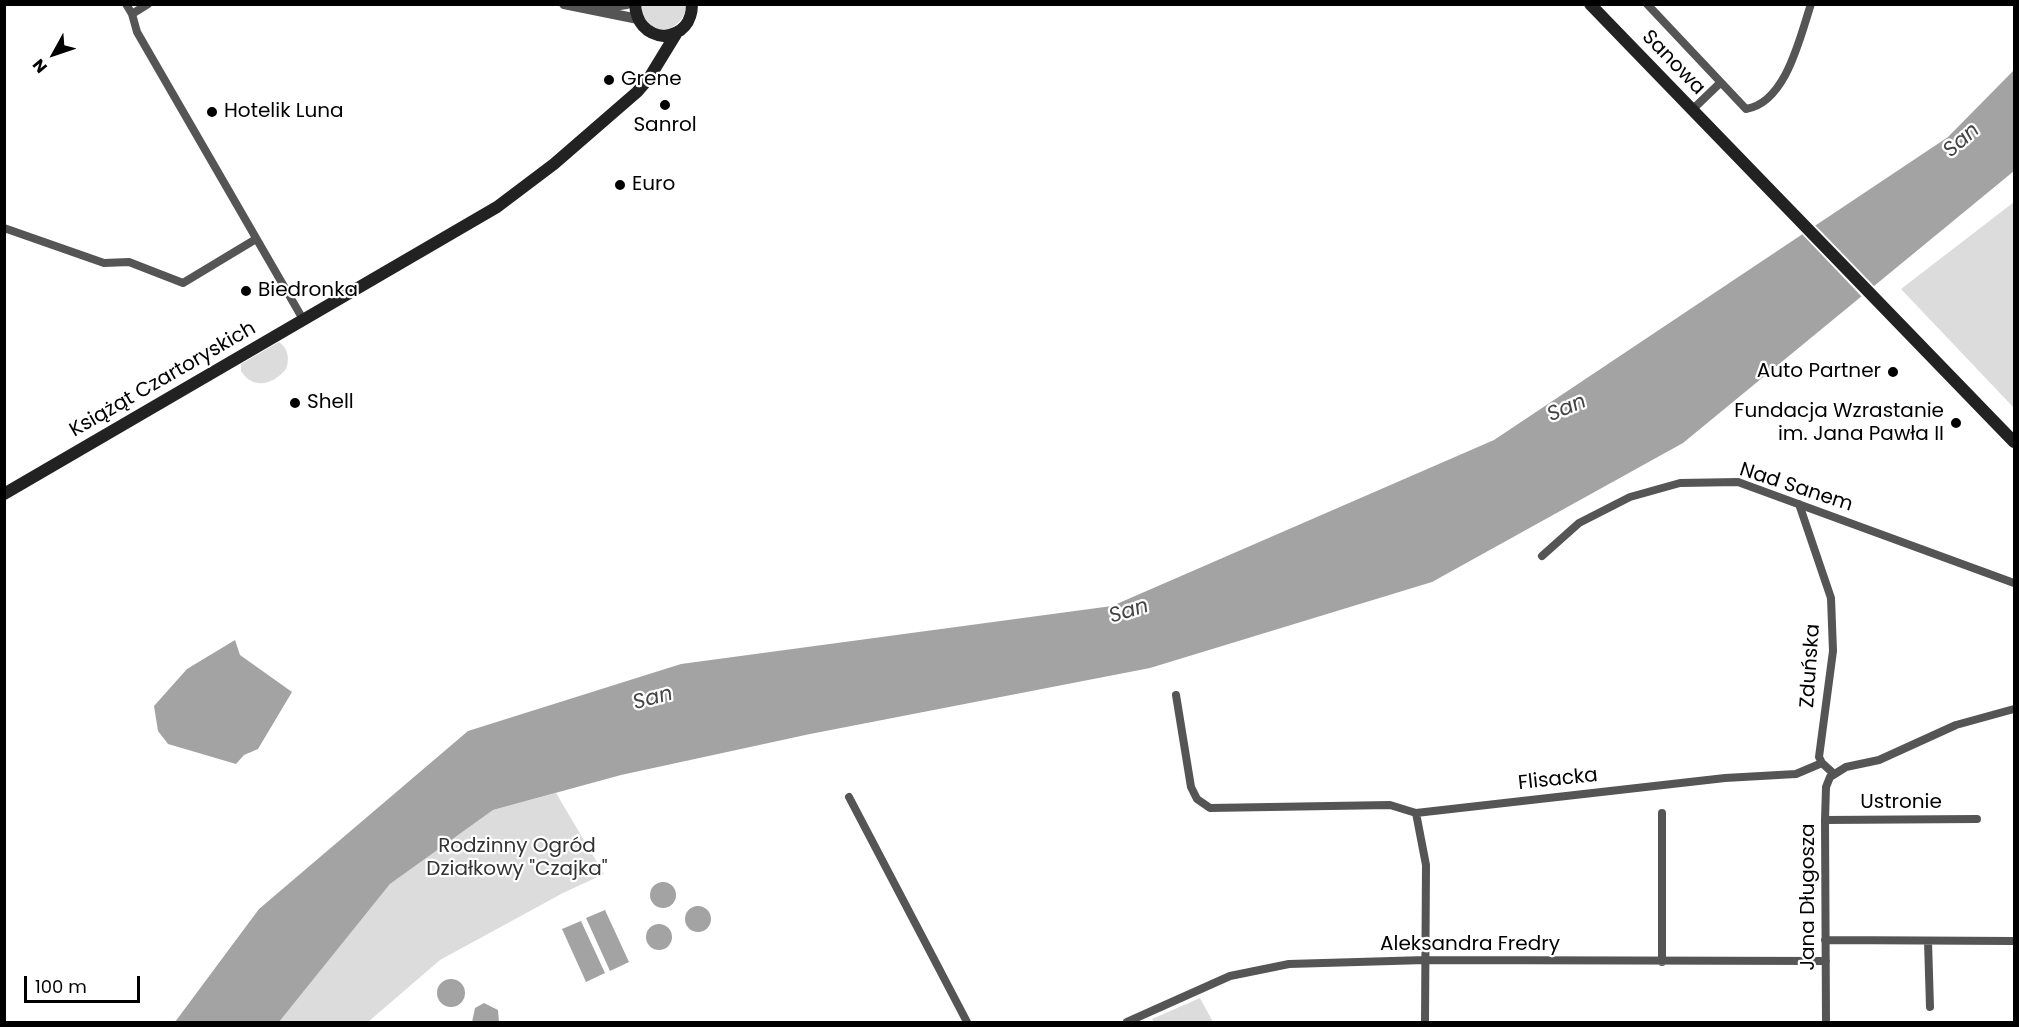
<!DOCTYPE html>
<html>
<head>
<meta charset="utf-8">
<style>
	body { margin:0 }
	#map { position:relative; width:2019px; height:1027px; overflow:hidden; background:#fff; font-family:Poppins,sans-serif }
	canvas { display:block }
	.frame { position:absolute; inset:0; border:6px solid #000; pointer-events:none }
	.north { position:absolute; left:24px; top:24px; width:60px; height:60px; -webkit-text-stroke:4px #fff; paint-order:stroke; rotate:230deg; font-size:16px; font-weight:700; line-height:24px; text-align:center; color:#000 }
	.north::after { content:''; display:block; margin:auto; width:21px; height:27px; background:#000; clip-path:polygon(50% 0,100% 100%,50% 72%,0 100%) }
	.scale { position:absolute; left:24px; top:976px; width:116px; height:27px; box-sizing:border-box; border:3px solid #000; border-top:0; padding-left:8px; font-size:18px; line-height:21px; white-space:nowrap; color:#000; -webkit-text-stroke:4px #fff; paint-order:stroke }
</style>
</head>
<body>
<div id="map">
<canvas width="2019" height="1027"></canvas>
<div class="frame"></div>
<div class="north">N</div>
<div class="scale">100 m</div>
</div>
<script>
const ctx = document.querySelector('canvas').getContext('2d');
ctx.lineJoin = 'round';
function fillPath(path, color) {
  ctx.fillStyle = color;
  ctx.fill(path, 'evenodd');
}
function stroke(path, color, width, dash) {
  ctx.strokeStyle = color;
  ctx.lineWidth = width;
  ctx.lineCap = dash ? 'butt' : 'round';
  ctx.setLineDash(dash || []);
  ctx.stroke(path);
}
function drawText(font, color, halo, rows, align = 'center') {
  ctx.font = font + ' Poppins,sans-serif';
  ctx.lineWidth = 4.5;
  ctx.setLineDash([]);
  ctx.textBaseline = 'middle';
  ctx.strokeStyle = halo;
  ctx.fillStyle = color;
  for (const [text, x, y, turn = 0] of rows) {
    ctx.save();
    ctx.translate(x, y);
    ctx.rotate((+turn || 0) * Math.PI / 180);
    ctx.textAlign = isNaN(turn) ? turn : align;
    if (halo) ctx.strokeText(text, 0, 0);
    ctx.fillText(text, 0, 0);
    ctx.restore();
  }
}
fillPath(new Path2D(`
	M641,5H687C681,38 642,38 641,5Z
	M2014,202V408L1901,289Z
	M279,342C288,348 290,359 286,369C273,385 253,390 241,371V364Z
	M556,793L604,874L563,893L440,960L368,1022H279L390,884L493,810Z
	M1200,998L1213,1022H1154L1152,1019Z`), '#dcdcdc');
fillPath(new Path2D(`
	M2014,70V171L1683,443L1432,582L1150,668L810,734L621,775L493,810L390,884L279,1022H175L259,909L468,731L681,664L1112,606L1494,440L1948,137Z
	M235,640L240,655L292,692L258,749L244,755L236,764L168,744L158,731L154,706L187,669Z
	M650 895a13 13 0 1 1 26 0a13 13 0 1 1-26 0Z
	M685 919a13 13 0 1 1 26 0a13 13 0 1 1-26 0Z
	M605,910L629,962L610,971L586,918Z
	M581,921L605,973L586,982L562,929Z
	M646 937a13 13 0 1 1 26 0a13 13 0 1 1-26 0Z
	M437 993a14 14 0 1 1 28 0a14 14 0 1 1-28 0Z
	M484,1003L498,1010L499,1022H472L475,1008Z`), '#a3a3a3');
fillPath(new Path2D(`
	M1813,223L1876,288L1864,299L1800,232Z`), '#fff');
stroke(new Path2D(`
	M126,4L132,14
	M148,4L132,14L137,32L304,321
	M1647,4L1746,109C1786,103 1800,37 1811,4
	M1692,110L1719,84
	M4,228L104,263L129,262L183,283L256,239
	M1799,504L1831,598L1833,651L1819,757L1822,763
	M1542,556L1579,523L1630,497L1680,483L1738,482L2014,583
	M1176,695L1191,787L1197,799L1210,808L1390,805L1416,813L1725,778L1796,774L1822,763L1833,773
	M849,797L967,1022
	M1416,813L1426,865L1425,1022
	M1662,813V962
	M1825,820L1977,819
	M1825,940L2014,941
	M1928,941L1930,1007
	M1127,1022L1230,976L1289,964L1426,960L1826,961
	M1826,1022L1825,820L1826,787L1830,777L1846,767L1879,760L1956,725L2014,709`), '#555', 8);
stroke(new Path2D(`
	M564,4L638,19
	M599,8L627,4`), '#555', 10);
stroke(new Path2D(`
	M635,4C636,22 646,34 664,36C682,34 692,22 692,4
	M1590,4L2014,442
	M4,494L497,207L554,164L637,92L649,78L676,34`), '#222', 12);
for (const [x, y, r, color] of [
	[609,80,6,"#000"],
	[665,105,6,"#000"],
	[212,112,6,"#000"],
	[620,185,6,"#000"],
	[246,291,6,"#000"],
	[1893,372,6,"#000"],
	[295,403,6,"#000"],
	[1956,423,6,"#000"]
]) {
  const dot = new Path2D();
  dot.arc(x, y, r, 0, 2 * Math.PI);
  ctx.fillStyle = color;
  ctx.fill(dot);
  stroke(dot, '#fff', 2);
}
drawText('20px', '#000', '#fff', [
	["Sanowa",1673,63,46],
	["Książąt Czartoryskich",163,380,-30],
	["Nad Sanem",1796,488,18],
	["Zduńska",1811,666,-86],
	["Flisacka",1558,780,-6],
	["Ustronie",1901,803],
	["Jana Długosza",1809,897,-90],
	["Aleksandra Fredry",1470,945]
]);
drawText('20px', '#000', '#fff', [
	["Grene",621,80],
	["Hotelik Luna",224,112],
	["Sanrol",665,126,"center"],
	["Euro",632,185],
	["Biedronka",258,291],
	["Auto Partner",1881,372,"right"],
	["Shell",307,403],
	["Fundacja Wzrastanie",1944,412,"right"],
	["im. Jana Pawła II",1944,435,"right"]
], 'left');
drawText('20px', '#333', '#fff', [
	["Rodzinny Ogród",517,847],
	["Działkowy \"Czajka\"",517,870]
]);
drawText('italic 21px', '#444', '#fff', [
	["San",1962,141,-41],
	["San",1567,409,-23],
	["San",1129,612,-17],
	["San",653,699,-15]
]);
</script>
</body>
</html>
